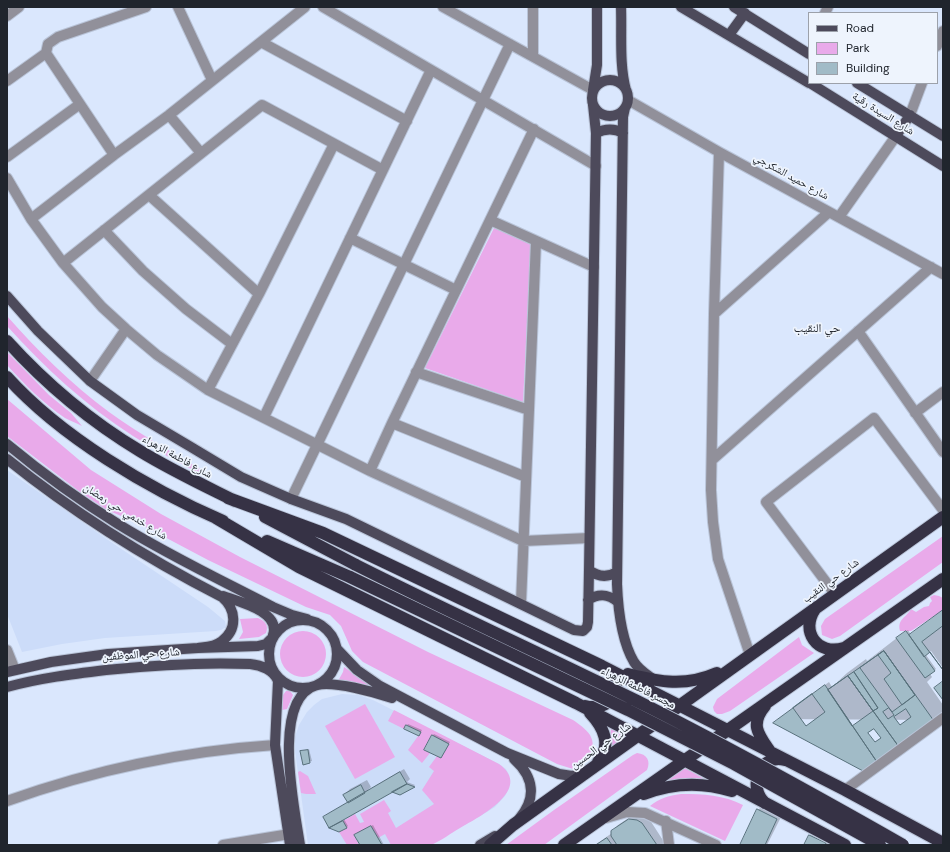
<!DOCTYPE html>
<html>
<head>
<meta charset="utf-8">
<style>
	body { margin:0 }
	#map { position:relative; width:950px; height:852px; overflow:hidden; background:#dae7fd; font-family:"DM Sans",sans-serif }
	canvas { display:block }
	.frame { position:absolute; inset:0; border:8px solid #20252d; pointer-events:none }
	.legend { position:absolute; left:808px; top:12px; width:130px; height:72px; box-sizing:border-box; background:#eef4fd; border:1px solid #9ca1aa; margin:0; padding:5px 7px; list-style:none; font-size:12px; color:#20252d }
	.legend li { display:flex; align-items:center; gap:8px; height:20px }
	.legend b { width:20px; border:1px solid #9ca1aa }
</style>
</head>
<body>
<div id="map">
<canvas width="950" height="852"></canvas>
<div class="frame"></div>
<ul class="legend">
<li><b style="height:5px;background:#4d4a5b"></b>Road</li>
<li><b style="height:11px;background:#e9aaea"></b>Park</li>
<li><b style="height:11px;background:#a1bbc7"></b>Building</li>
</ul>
</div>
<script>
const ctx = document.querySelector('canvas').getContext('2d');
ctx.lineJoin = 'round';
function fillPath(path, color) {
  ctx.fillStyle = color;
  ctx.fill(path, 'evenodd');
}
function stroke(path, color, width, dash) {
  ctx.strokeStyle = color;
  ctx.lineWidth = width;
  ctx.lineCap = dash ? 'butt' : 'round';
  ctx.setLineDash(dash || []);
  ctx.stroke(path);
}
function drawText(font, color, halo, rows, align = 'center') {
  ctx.font = font + ' "DM Sans","Noto Naskh Arabic",sans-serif';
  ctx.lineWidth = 3.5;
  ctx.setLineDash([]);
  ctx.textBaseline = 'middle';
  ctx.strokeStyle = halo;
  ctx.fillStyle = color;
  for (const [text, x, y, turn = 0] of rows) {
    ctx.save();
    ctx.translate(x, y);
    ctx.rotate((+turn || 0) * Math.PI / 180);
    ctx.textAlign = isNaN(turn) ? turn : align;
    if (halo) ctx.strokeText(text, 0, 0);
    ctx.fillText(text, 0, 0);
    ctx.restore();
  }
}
fillPath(new Path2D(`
	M7,470L111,542L208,607L225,621L226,627L221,630L216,631L105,638L62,644L22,652L7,614Z
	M342,694L359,695L373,700L499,764L506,769L509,775V788L505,796L495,807L487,812L430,845H308L295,751V737L299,725L307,712L314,705L322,699Z`), '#ccdcf9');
fillPath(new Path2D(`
	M494,228L531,242L523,402L425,368Z
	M7,316C37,350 71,384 109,412C139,434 172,452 204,471L202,475C179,462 155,450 133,436C86,406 44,367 7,326Z
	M7,352L49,395L71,413L82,426C77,423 70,421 65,418C44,404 24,384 7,365Z
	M7,399L91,470L161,514L240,557L428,652L573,720C579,724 586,729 590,735C598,749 587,764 573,769L557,764L536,753L363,662L352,651L341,626L330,615L306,607L208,560L140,524L107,510L80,492L7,436Z
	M943,536V562L840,636L832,639L822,635L821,626L825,619Z
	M934,595L939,596L943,598V610L911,631H900C897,619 906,618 911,609L916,612L924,607L929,606L930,603L932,601L930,597Z
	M258,618C265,621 269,625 266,633L259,637L239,639L243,632L240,619Z
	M280 654a23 23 0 1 1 46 0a23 23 0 1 1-46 0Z
	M799,637L802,645L814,653L730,711L722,714H717L714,711L713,707L717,699Z
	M344,667L374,687L373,688L338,681L343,672Z
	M286,691H290L293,695L287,709L282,710L283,695Z
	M365,704L395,757L355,779L325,726Z
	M394,710L499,764C534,789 479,817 460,828C451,833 441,841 431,845C423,847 400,845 391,845L385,834L378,838L371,826L354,835L359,845H347L339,832L347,828L343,821L355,814L360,823L364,822L360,814L384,800L391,811L388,813L396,828L434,804L422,790L434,771L429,767L437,756L441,758L449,744L431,736L424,749L430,753L422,763L408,750L421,732L406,725L404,729L388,721Z
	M611,728L628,736L609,749Z
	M637,753C647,754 651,761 647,770L544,845H506L554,810L633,755Z
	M685,768L706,780L663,784Z
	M300,771L308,776L316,794H306L301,793L298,772Z
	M681,794C703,794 724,795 743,805L725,841L650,806C660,798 668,796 681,794Z`), '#e9aaea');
fillPath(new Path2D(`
	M943,610V668L931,651L926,655L936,669L930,674L932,677L927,682L943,705V711L933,720L778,719L829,682L832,687L847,673L866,659L867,661L902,634L908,630L911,635Z
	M408,724L422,730L420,734L407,725Z
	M434,734L450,742L441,757L432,736Z
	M309,749L312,761L304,763L301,751Z
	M404,769L410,779L407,782L415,785L414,786L400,794L392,791L344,819L348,826L347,827L330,828L324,818L328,814L348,802L344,795L350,789L367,780L371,787L367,791Z
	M764,804L783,813L767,845H741L758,810Z
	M636,813L648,817L666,845H595L612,833V832L618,825Z
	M373,825L384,845H361L357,833Z
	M816,830L831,837L827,845H806L810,836Z`), '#0003');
const building = new Path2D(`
	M943,610V670L930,652L924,657L909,635Z
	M943,626V670L922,642Z
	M906,631L935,671L925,678L896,638Z
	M884,651L934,721L899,747L873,711L878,708L854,672Z
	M884,651L915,695L892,712L860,668Z
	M884,651L915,695L902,705L884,679L891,673L878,655Z
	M854,672L878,708L873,711L848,676Z
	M848,676L899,747L877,762L828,690Z
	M848,676L873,711L852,726L828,690Z
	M942,682L943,683V700L934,688Z
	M825,685L877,762L863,771L773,723Z
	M812,694L825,712L806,726L793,708Z
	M889,708L894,715L888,719L883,712Z
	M906,709L911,717L900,725L894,717Z
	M406,725L421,732L419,736L404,729Z
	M874,729L881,738L875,742L868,733Z
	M432,735L449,744L441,758L424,750Z
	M308,750L310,763L303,765L300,751Z
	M400,772L407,784L329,828L323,817Z
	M407,784L415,787L400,795L392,792Z
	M361,785L365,793L348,803L343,795Z
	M757,809L777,819L765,845H740Z
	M629,819L637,820L642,823L657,845H617L611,836V831Z
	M343,821L347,828L339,832L329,828Z
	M371,826L382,845H360L354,835Z
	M809,835L826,843L825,845H804Z
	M607,838L612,845H596Z`);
fillPath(building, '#a1bbc7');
stroke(building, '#58717c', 1);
const minor = new Path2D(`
	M178,7L212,80
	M323,7L596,166
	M443,7L593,90
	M825,13L828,7
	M7,16L19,7
	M261,42L407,121
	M937,46L943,31
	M46,53L114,155
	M533,56V7
	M7,81L46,53L48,44L58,37L146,7
	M628,100L719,152L943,274
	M169,115L201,153
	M910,115L922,83
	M719,152L714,314L711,490L713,522L718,559L750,655
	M7,157L80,104
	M7,178L31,219L63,263L102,307L126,329L157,355L208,390L370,471L523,541L589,538
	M149,195L259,294
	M839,217L896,136
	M31,219L114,155L169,115L305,7
	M490,220L594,267
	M104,230L143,271L186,309L232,344
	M350,238L456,290
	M63,263L262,105L383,170
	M714,314L829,212
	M858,331L943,452
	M416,372L529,410
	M90,381L126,329
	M208,390L259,294L334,144
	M915,413L943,392
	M264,417L431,70
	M392,423L526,477
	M712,460L931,267
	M370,471L392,423L534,129
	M291,499L510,44
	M835,594L766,502L874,418L943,510
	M521,603L536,241
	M7,650L15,670
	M845,790L943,718
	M7,801C94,770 183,751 275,745
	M606,818L627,812L645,813L716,845
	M666,821L669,845
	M223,845L296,833`);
const major = new Path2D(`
	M621,7C622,35 619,64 626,90
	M681,7L809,83
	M734,7L809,54
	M729,35L745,13
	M592 98a18 18 0 1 1 36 0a18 18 0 1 1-36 0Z
	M810,83L943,166
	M857,83L943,136
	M593,90L597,65V7
	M625,108L623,117L617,584C618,609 621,640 634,662C639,670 646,674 653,679
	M596,133C606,128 614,128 623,133
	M896,136L910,115
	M7,296L38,331L90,381L137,415L191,447L241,477L291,499L346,519L574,630L583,631L587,627L588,622L589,570L596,133L593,105
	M7,444C42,473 79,500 118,524C168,555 221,580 273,607L292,615L307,619
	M7,459C74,513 146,558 222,597C236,609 238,629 222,641C215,647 206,647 198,648
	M589,570C598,577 607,578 617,572
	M223,596C240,602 281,612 273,635
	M588,600C599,593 608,594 618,602
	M269 654a34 34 0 1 1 68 0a34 34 0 1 1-68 0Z
	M337,649L357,670L380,686L507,753L559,774L572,776L583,774
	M7,672L51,662L108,654L198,648L258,646L266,644L271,639
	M7,687C40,678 73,674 106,670C154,665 202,662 250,664C261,665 274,670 278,681L275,745L290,845
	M514,759C534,777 537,798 519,819
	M300,845C295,810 270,698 317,685C335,681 374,692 392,698
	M480,845L495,836`);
const highway = new Path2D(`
	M7,341C46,384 90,421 140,451C171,470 203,485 235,501
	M7,377C61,437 149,489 223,521
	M228,498L323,533L602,666L845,790L943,843
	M265,517L356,565
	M216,518L299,567L576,703L845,845
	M267,541L350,577
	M815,609C800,631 817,656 844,648
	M628,674C660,682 685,687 717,673
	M585,706C611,713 628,685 607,669
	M765,706C750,724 758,734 769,750
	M590,713C604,728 612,745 598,762
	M644,794C672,783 703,782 732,791
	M765,803C747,787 760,753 785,760
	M490,845L513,825L943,517
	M564,845L943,579`);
stroke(minor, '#b9c4d8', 12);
stroke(major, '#b9c4d8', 12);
stroke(highway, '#b9c4d8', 14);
stroke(minor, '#91909a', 10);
stroke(major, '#4d4a5b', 10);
stroke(highway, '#363245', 12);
const highwayBridge = new Path2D(`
	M356,565C449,612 544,655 637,701C727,746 815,795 903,845
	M350,577L628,710L734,764L880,845`);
stroke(highwayBridge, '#b9c4d8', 14, []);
stroke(highwayBridge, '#363245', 12);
drawText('11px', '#20252d', '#eef4fd', [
	["شارع السيدة رقية",883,114,32],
	["شارع حميد الشكرجي",791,177,29],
	["شارع فاطمة الزهراء",177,457,29],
	["شارع خدمي حي رمضان",125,512,32],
	["شارع حي النقيب",831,581,-36],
	["شارع حي الموظفين",141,655,-4],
	["مجسر فاطمة الزهراء",638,688,26],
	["شارع حي الحسين",601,746,-36]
]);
drawText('12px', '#20252d', '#eef4fd', [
	["حي النقيب",817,329]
]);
</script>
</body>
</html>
